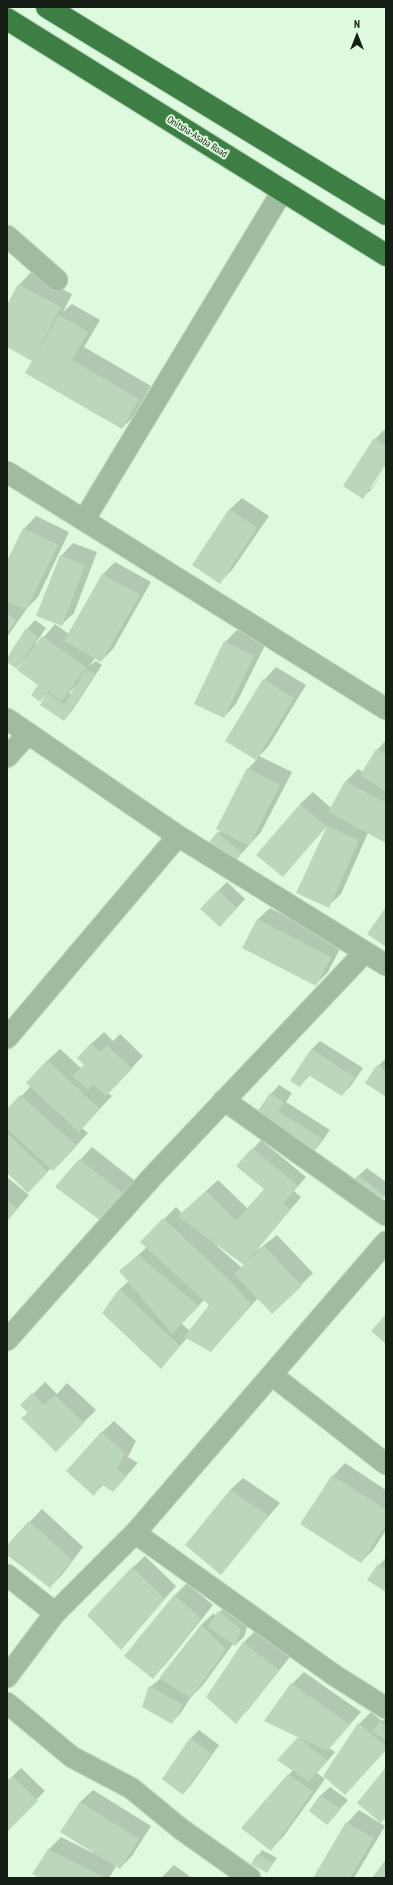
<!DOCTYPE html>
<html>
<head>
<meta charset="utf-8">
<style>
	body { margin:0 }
	#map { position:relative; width:393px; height:1885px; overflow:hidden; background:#ddfade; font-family:"PT Sans Narrow",sans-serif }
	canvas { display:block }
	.frame { position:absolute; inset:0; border:8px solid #151f15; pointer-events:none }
	.north { position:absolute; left:337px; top:16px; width:40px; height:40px; -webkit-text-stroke:3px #ddfade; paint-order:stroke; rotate:0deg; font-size:11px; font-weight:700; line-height:16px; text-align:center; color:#151f15 }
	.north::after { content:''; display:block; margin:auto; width:14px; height:18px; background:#151f15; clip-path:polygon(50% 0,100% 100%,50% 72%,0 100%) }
</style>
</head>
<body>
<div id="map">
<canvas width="393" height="1885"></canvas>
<div class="frame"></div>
<div class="north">N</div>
</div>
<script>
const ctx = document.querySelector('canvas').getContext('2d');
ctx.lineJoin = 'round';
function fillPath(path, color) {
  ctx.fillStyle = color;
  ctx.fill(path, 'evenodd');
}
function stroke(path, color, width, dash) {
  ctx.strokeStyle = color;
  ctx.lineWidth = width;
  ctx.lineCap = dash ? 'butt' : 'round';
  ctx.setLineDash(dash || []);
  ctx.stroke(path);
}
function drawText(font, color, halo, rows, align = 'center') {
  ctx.font = font + ' "PT Sans Narrow",sans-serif';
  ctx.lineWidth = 4;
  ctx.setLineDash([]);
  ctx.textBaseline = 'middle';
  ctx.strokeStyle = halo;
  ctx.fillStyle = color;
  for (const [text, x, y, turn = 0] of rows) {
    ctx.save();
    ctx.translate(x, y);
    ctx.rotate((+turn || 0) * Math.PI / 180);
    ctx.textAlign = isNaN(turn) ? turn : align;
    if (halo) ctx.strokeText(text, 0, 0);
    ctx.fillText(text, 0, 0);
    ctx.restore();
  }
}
fillPath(new Path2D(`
	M31,272L72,294L63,312L72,304L100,320L84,347L151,386L134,416L122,428L33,360L7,346V307L19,285Z
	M384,430L386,432V462L369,489H371L386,467L372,489L363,497L345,486L375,439Z
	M242,498L269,516L232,570L220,582L229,510Z
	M36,516L69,532L38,597L28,607L7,637V563L24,529Z
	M73,543L97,552L74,613L61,625V556Z
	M115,562L151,582L113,649L101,661L95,658L89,666L96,661L102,665L72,711L64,720L47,694L40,701L39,685L25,659L17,668L7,661V659L27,629L35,620L46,628L35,644L37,645L55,624L69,634L103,574ZM75,686L71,694L69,693Z
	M237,630L266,643L236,704L224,717L225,642Z
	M276,667L306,685L268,747L259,756L292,772L261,832L232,864L208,845L221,830L248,769L257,759L226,741L264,680Z
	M385,741L386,842L368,833L341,894L328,906L327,826L283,876L300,804L313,792L331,808L346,781L358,769L363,772L377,750Z
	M227,882L245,899L229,917L218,891Z
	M270,908L342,945L328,972L316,984L257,920Z
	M104,1032L113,1041L120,1034L143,1056L108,1093L112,1096L82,1128L88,1133L65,1158L51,1168L28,1192L7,1172V1111L31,1086L47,1061L60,1049L81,1068L85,1065L91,1044Z
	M320,1041L363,1068L350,1087L341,1095L310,1075L300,1086L291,1081L312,1049Z
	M386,1058V1096L366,1083L378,1066Z
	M279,1085L292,1093L286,1102L330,1130L320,1144L312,1153L256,1116L271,1094Z
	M261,1140L306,1177L294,1191L301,1197L255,1252L277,1235L313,1273L301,1285L258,1298L211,1351L187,1338L161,1368L103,1313L120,1289L129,1281L121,1271L147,1247L142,1241L176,1207L182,1213L218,1180L248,1209L266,1189L238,1166ZM218,1244L245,1265L242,1268L217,1246ZM204,1300L210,1305L190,1331L181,1323Z
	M92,1147L143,1187L120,1213L80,1160Z
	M367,1168L386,1182V1195L376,1205L358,1176Z
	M7,1177L29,1195L7,1221Z
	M45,1382L57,1394L67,1383L96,1410L56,1450L22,1418L29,1412L22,1405Z
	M114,1421L136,1441L128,1457L138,1463L113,1491L103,1485L94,1494L101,1433Z
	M345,1463L386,1490V1530L373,1550L361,1562L333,1476Z
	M243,1478L280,1503L220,1573L230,1490Z
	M42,1509L83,1547L62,1575L50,1587L7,1554V1546Z
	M145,1556L176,1586L121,1649L132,1568Z
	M386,1558V1591L379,1565Z
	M187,1583L213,1605L165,1665L153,1677L125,1656L175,1595Z
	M228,1603L249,1620L244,1637L235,1645L233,1644L203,1685L191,1697L180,1714L172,1722L150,1687L160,1679L201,1625L214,1613L216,1616Z
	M256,1630L290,1657L248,1710L235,1722L207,1697L244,1642Z
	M304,1672L361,1712L329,1748L335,1752L317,1773L325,1779L283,1837L271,1849L243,1827L293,1770L279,1760L299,1737L265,1720L292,1684Z
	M371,1712L382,1721L385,1718L386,1719V1750L345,1794L359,1724Z
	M199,1730L219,1745L191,1785L183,1794L190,1739Z
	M21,1768L45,1791L7,1830V1782Z
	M330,1787L348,1800L327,1824L311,1811L321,1795Z
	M93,1790L151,1826L132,1856L120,1868L116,1866L109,1878H41L34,1874L49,1849L61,1837L93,1853L94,1852L62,1832L80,1802Z
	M359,1810L385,1826L354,1878H314L347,1823Z
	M262,1850L277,1858L267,1872L253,1864Z
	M174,1865L192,1878H161Z`), '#0003');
fillPath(new Path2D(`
	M18,284L61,307L33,359L59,315L88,332L72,360L139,399L122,429L25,373L32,361L7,347V305Z
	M374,438L386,446V464L363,499L343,486Z
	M229,509L257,528L220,584L192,565Z
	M23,528L58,545L26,610L7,601V561Z
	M60,555L85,565L62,626L36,616Z
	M102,574L140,595L101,662L64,641Z
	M7,613L16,620L7,633Z
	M26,628L38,637L17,669L7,662V658Z
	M42,636L86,667L62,701L48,691L40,702L31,695L38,685L17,670Z
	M224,641L254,656L224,718L194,704Z
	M86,669L95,674L64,721L40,705L47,693L64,704Z
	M263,679L294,698L256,760L225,741Z
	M376,749L386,755V791L360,775Z
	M247,768L280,785L249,846L216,829Z
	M345,781L386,803V843L328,812Z
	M300,804L326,826L283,877L256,855Z
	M327,826L359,840L329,908L296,893Z
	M217,832L242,853L232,866L207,845Z
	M218,890L237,908L220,927L200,909Z
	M386,907V947L367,934Z
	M257,919L331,957L316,986L242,948Z
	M91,1043L100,1052L107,1045L132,1069L106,1096L93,1084L88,1090L72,1076L84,1065L77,1058Z
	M311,1049L355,1077L342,1096L308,1075L300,1087L290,1081Z
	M47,1060L100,1109L79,1132L26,1083Z
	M377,1065L386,1071V1097L365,1083Z
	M270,1093L284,1102L278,1111L322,1139L312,1154L254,1117Z
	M20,1095L77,1146L53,1171L7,1129V1109Z
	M7,1133L48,1172L28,1193L7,1173Z
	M252,1148L298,1186L283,1204L290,1209L244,1265L178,1216L206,1191L236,1221L264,1189L236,1166Z
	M79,1159L132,1200L108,1226L55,1187Z
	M358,1175L385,1196L376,1206L350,1186Z
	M7,1200L17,1208L7,1220Z
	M163,1218L229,1280L251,1304L211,1352L184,1337L209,1305L140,1242Z
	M264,1246L302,1286L272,1314L234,1274Z
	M138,1255L199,1306L172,1334L119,1271Z
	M119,1289L180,1346L161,1369L102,1313Z
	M386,1314V1344L371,1331Z
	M32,1393L44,1405L55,1395L84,1423L56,1452L21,1418L29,1414L20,1405Z
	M101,1432L125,1453L117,1469L127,1476L113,1492L101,1484L94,1496L66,1471Z
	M332,1475L386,1510V1525L361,1563L300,1524Z
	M230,1490L269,1516L221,1575L185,1545Z
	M29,1521L72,1560L50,1588L7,1555V1545Z
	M378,1564L386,1570V1592L367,1580Z
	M132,1567L165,1599L121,1650L87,1615Z
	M174,1595L201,1618L153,1679L124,1656Z
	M218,1611L241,1629L235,1646L208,1627Z
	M201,1625L226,1649L191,1698L159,1678Z
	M243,1642L279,1670L236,1724L206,1697Z
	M291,1683L350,1725L327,1751L264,1721Z
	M149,1686L183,1705L172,1724L142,1707Z
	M380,1722L386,1726V1739L372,1732Z
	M358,1723L386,1746V1750L345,1795L323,1776Z
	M298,1737L327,1761L309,1782L277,1760Z
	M190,1738L211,1754L183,1795L162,1779Z
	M386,1767V1817L381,1823L357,1803Z
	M288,1774L313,1791L271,1851L241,1828Z
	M12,1776L38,1801L7,1832V1781Z
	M320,1795L341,1809L327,1825L309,1811Z
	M80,1802L139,1839L120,1869L60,1832Z
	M346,1822L374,1838L350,1878H313Z
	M48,1849L106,1878H39L32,1874Z
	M257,1854L273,1863L267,1873L251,1864Z
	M386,1859V1878H372Z`), '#bad7bb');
const street = new Path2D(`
	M7,236L57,280
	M7,472L386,709
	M84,520L283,190
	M7,719L178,836L386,965
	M7,757L28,734
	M7,1038L178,836
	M224,1100L386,1215
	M7,1340L152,1177L365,952
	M272,1375L386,1464
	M135,1533L334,1675L386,1708
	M7,1575L55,1613
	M7,1677L55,1613L135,1533L386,1242
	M7,1703L72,1757L131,1788L181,1829L250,1878`);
const highway = new Path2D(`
	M47,7L386,214
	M7,19L386,255`);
stroke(street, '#bdd7be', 23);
stroke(highway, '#bdd7be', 24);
stroke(street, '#9fbca0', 21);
stroke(highway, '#3c7e43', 22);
drawText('10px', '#151f15', '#ddfade', [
	["Onitsha-Asaba Road",197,137,32]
]);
</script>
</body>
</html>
